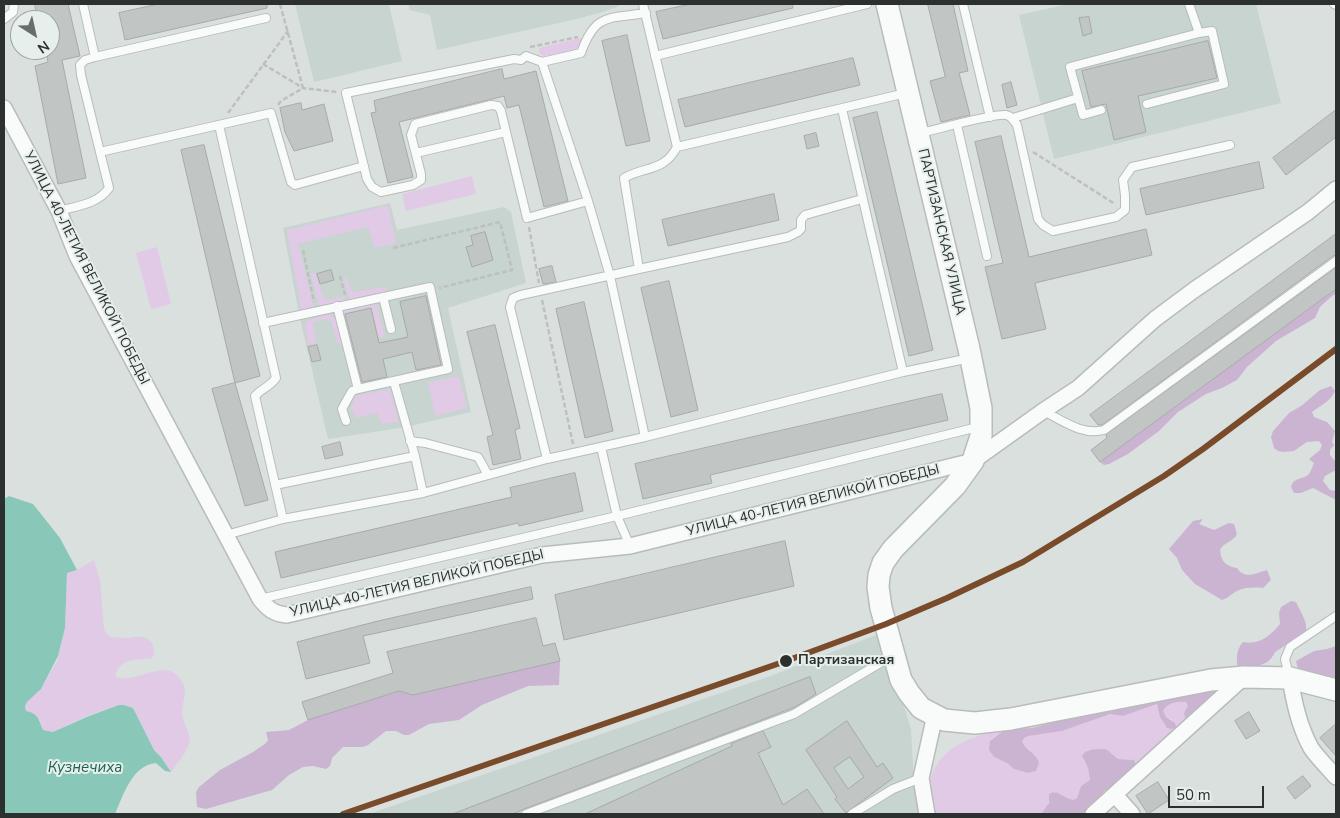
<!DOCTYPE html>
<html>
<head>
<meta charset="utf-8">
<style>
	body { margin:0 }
	#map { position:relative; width:1340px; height:818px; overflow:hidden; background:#dae0de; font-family:"Nunito Sans",sans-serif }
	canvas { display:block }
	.frame { position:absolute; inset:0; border:5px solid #2c302e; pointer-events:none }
	.north { position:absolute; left:10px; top:10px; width:50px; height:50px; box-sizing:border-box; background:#e6efec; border:1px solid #9ca3a0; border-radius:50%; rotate:145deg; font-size:14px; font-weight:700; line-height:20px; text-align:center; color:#2c302e }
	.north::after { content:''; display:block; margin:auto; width:18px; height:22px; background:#696e6c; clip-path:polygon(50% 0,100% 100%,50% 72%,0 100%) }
	.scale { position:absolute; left:1168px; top:786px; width:96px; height:22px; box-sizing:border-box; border:2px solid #2c302e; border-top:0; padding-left:6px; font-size:15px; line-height:18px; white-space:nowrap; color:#2c302e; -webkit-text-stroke:4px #e6efec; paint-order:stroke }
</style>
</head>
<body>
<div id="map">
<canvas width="1340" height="818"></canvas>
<div class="frame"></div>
<div class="north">N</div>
<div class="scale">50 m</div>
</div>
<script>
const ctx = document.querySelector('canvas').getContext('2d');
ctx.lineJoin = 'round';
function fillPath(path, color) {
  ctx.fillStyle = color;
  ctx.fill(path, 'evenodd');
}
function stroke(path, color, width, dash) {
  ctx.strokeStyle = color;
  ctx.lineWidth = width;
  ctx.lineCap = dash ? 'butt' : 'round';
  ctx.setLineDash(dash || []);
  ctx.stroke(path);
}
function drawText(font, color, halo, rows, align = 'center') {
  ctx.font = font + ' "Nunito Sans",sans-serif';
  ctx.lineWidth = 4;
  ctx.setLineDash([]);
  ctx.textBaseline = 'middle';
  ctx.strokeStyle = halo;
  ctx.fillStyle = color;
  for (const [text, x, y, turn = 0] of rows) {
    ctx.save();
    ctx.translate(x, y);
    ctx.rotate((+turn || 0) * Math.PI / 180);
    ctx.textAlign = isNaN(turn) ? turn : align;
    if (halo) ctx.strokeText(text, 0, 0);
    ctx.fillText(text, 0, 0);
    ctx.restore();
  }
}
fillPath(new Path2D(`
	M295,4H389L402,61L314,82Z
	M408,4H618L619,6L603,12L577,19L437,50L430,15L410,10Z
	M1069,4H1256L1281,103L1054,159L1019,15Z
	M390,203L397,230L504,207L511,212L526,283L448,308L471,412L406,427L328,439L299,314L283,228Z
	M881,633L911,729L914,784L919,814H369L773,675Z`), '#c7d4d0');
fillPath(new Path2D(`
	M581,38L583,43L574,50L544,56L539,53V48Z
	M472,176L476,194L406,211L402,194Z
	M388,205L396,243L375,248L368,227L298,244L314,308L301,310L287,230Z
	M157,247L171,304L151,309L136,253Z
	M310,273H315L325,300L344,297L345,303L320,308Z
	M343,277L346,278L353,292L386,287L388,292L350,301Z
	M374,302L377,306L385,337L379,338L371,307L343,313L352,352L341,313L343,310Z
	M328,314C340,319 340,332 343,344L337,343L331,320L323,319L313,323L316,344L308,345L305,322Z
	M459,376L467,408L435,416L428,382Z
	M390,389L399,422L382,424L377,413L356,418L351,408L355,396Z
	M94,560L100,581L104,630L110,637C115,637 120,638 126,638C132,638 140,635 146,638C154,641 156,652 152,658C137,661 121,656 115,676C133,687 165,656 180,679C182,682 185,686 185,690C185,698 182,705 182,713C183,722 187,727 189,735C193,747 177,763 171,772L161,757L154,750L133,708L124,705H119L89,715L53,732L43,730L40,720L26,711L25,706L27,702L41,689L57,661L65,628L67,573L77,570Z
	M1181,701L1186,702L1188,706L1184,713L1189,719L1138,768L1134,760L1118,759L1106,749L1087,750L1083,760L1088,768L1090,780L1081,786L1077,798L1073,800H1069L1060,793L1049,798L1048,806L1041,814H935C933,805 929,793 930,783C936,747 974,735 1005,730L990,741L994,757L1007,763L1014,769L1032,772L1030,750L1027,748L1022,742L1024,738L1028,736L1062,731L1110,714L1123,716L1158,704L1160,717L1167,728L1173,720L1166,717L1163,711C1167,704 1174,702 1181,701Z`), '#e0cae6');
fillPath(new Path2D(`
	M1336,289V294L1332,296L1320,307L1315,318L1276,341L1247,367L1237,380L1222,388L1206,394L1178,412L1159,431L1128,454L1109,464L1104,465L1100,462Z
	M1331,386L1335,391C1330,402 1321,405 1312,412L1314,417L1327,422L1335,431L1332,442L1334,445L1330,450V455L1336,462V470L1325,476L1323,481L1330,490L1336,491V500L1313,488L1301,493H1294L1291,487C1294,477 1301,480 1308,475C1311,472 1312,467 1314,463L1309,459L1320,450L1322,445L1319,441L1307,442L1294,451L1283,452L1278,451L1274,448L1271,437L1273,431L1289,413L1301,406L1320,390Z
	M1203,519L1199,524L1214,530L1229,523L1234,524L1237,534C1233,542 1224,542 1220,550C1221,562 1226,566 1237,568C1245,580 1256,573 1267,570L1271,580L1263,588C1257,587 1245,587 1239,590C1233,592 1229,598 1222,600L1195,584L1182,570L1177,558L1169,549L1193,521Z
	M1291,601L1296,602C1300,611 1308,622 1306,632L1275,652C1268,668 1253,666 1238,669C1236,659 1236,650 1243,642C1259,645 1269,637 1280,624L1279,613L1281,607Z
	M1336,646V679L1305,674L1298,669L1296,661L1314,651L1327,649Z
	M560,661L559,685L528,686L482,705L459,720L429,724L409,735H404L396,731H386L368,745L363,747H343L332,758L330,766L326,769L313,766L303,767L289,775L272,790L206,809L197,807L196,792L199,787L220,770L253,752L265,744L268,740L266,732L289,730L308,720L399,691L413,695Z
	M1214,688L1217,690L1215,694L1189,719L1185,717L1184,713L1188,706L1186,702C1177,701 1167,703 1163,711L1166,717L1175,723L1176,727L1172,729L1167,728L1160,717L1157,704L1123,716L1110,714L1062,731L1028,736L1024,738L1022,742C1027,751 1036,753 1039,763L1036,771L1028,773L1014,769L1007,763L994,757L989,750L990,741L1002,732L1008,729L1032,728L1089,713L1109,712Z
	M1106,749L1118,759L1134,760L1138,768L1109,790H1105L1090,811L1086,814H1041L1049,803V794C1059,789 1064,799 1073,800L1077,798L1081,786L1090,780L1088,768L1082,756C1086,748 1098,749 1106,749Z`), '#cbb4d1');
fillPath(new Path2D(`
	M9,496L33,504L60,538L77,570L67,573L65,628L58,656L41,689L27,702L25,706L26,711C38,713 39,720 43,730L53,732L89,716L119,705H124L133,708L154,750L161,757L171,772L165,771L156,763C132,765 123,796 115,814H4V499Z`), '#89c8b8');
const building = new Path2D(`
	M35,4H68L80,56L62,60L86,178L58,184L35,66L48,62L46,50H50V20H38Z
	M159,4H267V8L125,40L119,13Z
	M691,4H792L793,8L663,39L656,12Z
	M928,4H953L968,71L959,73L970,115L941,122L930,81L945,77Z
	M1089,17L1092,33L1083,36L1079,18Z
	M627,35L650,141L626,146L602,41Z
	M1208,41L1217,78L1138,96L1146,132L1114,140L1106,104L1091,107L1082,71Z
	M853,58L860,85L685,127L678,100Z
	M502,69L504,79L536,71L568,201L544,207L519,105L507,108L504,96L399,122L413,177L388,183L371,113L376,112L374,101Z
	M1011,82L1017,105L1007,108L1002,85Z
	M301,103L302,110L324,104L333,141L294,151L285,132L280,108Z
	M1336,110V137L1286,175L1273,158Z
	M877,112L933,350L909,356L853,118Z
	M816,133L819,146L807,149L804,136Z
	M1001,136L1029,257L1146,229L1152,255L1035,283L1046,329L1002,339L985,267L1003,263L975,142Z
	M204,145L260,376L235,383L181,150Z
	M1259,162L1264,188L1146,215L1140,189Z
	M774,194L779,220L668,246L662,220Z
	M485,232L493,260L472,267L466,247L473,245L471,236Z
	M1336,234V255L1333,256L1102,425H1098L1090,415Z
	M552,266L556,282L543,284L539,269Z
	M1336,268V289L1100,462L1091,450L1107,438L1106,435Z
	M331,270L334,280L320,284L317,274Z
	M669,281L698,410L671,417L641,288Z
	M426,296L441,365L416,370L412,352L383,359L387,377L362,382L345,314L371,308L379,343L408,337L400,302Z
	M584,302L613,431L585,438L556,309Z
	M495,325L520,428L515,430L521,459L493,465L487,437L493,435L467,332Z
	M317,345L321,360L312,362L308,347Z
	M235,383L268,500L245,506L212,389Z
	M942,394L948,420L710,475L712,483L643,499L635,464Z
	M340,442L343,455L325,459L322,447Z
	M575,473L583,511L519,526L518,523L281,578L275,552L512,497L510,488Z
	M785,541L794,586L564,640L555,595Z
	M531,587L533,599L363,636L370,663L306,679L297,642L378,621Z
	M536,618L543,646L555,643L560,661L413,695L399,691L308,720L302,702L393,673L387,652Z
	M810,677L816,694L795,707L759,721L524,809L513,814H453Z
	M1249,712L1260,731L1246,739L1235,721Z
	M847,721L877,767L883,763L893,778L846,813L835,799L837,797L806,750ZM850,757L864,777L848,789L834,768Z
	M1336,724V756L1320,738Z
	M763,731L771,747L758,753L783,805L807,789L824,814H585L732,746L731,744Z
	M1303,776L1311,786L1295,799L1287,788Z
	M1158,782L1169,800L1148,814L1136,796Z`);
fillPath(building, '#c1c5c4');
stroke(building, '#a6aaa8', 1);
const lane = new Path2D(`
	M83,4L95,57L85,60L80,65L81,75L100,152
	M643,4L677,147
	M963,4L990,117
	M1189,4L1199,33
	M1334,4L1336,5
	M4,19L13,12L14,4
	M655,56L867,4
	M95,57L266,18
	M842,109L903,372
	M1101,110L1083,115L1070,67L1199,33L1212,31L1224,84L1147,104
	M1013,118L1078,98
	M219,125L276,378C269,388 263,387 255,396L283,519
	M957,125L987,256
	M506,132L527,218L588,201L542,62
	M920,133C935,130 994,113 1006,115C1012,116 1014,121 1017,125L1038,219L1043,225L1053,231L1116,217L1125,210V195L1123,180L1132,167L1230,145
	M416,153L506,132L501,111L498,106L491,105L415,124L411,135L421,174V180L413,185L381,192L372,187L367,179L346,93L514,59L521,60L526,56L542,62L581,53C595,13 608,19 646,13
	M588,201L610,276L645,437
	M59,211C77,206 98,204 109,188L100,152L271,113L291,182L295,185L364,166
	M639,269L788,237L798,232L801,229V220L805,215L862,199
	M383,297L391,329
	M263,323L430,287L448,369L358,389L337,306
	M394,382L415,456L423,493
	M1043,411C1062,420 1082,436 1104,430L1336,261
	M346,421L342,409L352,391L358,389
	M410,441L425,443L478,457L488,475
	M601,447L617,516L630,546
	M547,459L510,307L513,298L521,295L639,269L624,178C645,166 664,172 677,147L906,93
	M275,485L415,456
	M226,535L283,519L423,493L547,459L645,437L903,372L970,358
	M260,599L617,516L978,427
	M1289,676L1285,659L1290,647L1336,616
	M526,814L794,714L892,656
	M852,814L893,789L921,778`);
const street = new Path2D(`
	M4,108L59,211L77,256L260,599C268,609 274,614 287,615L542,555L630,546L973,461L1043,411L1078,388L1155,319L1194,290L1308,212L1336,189
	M1290,678C1294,702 1299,726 1311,748C1318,758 1328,768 1336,777
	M1115,795L1132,814
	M927,814L921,778L935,715
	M1093,814L1244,677`);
const secondary = new Path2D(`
	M887,4L969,349L981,408V436L973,461L955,486L893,549L883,563L879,575L878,587L881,608L901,680L909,693L921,708L944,720L975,723L1011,719L1211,680L1244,677L1290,678L1336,690`);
stroke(lane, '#b8bcbb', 10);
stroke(street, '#b8bcbb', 18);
stroke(secondary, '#b8bcbb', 24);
stroke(new Path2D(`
	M280,4L303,88
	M530,47L578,37
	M263,64L303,88L337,92
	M278,105L281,101L303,88
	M228,113L288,31
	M1033,152L1115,204
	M529,227L539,283
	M393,248L500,222L512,270L439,288
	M303,250L314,302
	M340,276L345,295
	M542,300L573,444`), '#bec0bf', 2.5, [5, 2.5]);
stroke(lane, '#f9fafa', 8);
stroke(street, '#f9fafa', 15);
stroke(secondary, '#f9fafa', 21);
stroke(new Path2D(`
	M343,814L786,661L886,624L947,598L1023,562L1164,476L1203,449L1336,349`), '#7a4b2a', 6);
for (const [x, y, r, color] of [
	[786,661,7,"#2c302e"]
]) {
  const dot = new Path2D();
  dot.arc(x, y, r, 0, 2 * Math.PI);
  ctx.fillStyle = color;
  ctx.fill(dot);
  stroke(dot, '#e6efec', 2);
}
drawText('14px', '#2c302e', '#e6efec', [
	["ПАРТИЗАНСКАЯ УЛИЦА",941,232,77],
	["УЛИЦА 40-ЛЕТИЯ ВЕЛИКОЙ ПОБЕДЫ",86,268,63],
	["УЛИЦА 40-ЛЕТИЯ ВЕЛИКОЙ ПОБЕДЫ",813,501,-14],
	["УЛИЦА 40-ЛЕТИЯ ВЕЛИКОЙ ПОБЕДЫ",417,584,-13]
]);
drawText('bold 14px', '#2c302e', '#e6efec', [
	["Партизанская",798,661]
], 'left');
drawText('italic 15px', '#1d6353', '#e6efec', [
	["Кузнечиха",85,768]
]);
</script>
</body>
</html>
